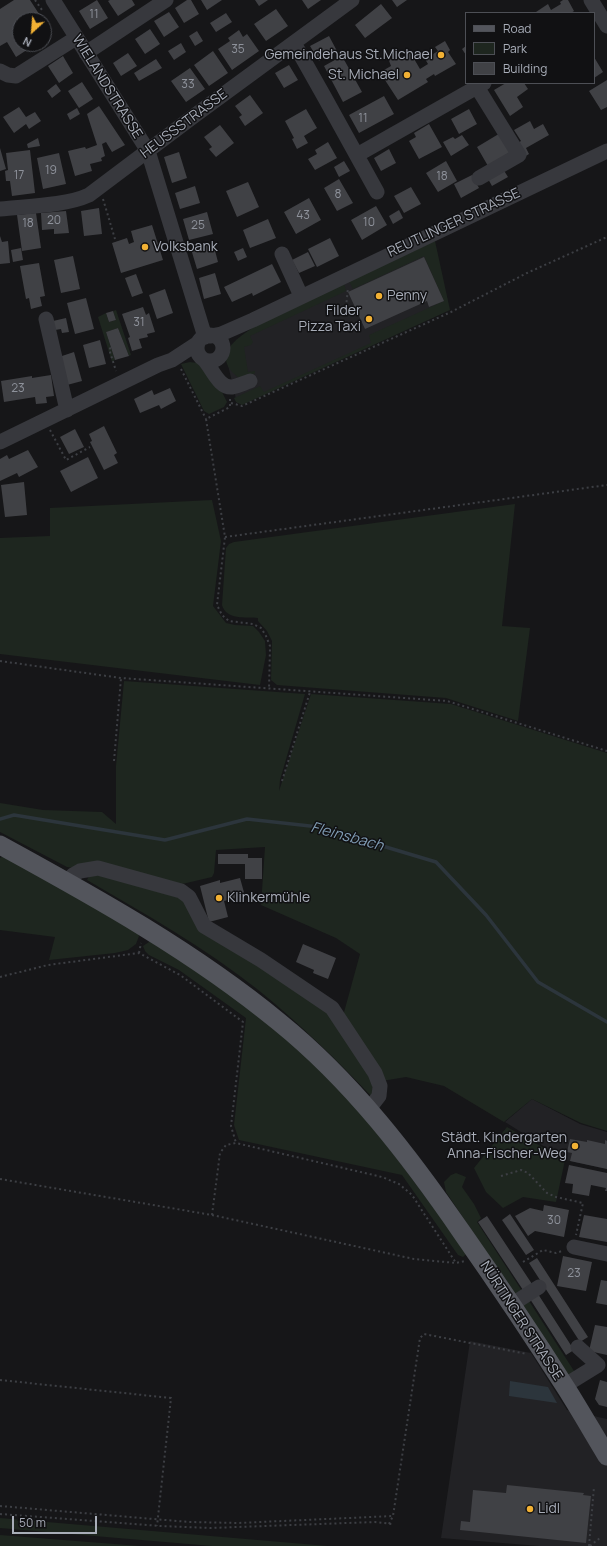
<!DOCTYPE html>
<html>
<head>
<meta charset="utf-8">
<style>
	body { margin:0 }
	#map { position:relative; width:607px; height:1546px; overflow:hidden; background:#161618; font-family:Manrope,sans-serif }
	canvas { display:block }
	.legend { position:absolute; left:465px; top:12px; width:130px; height:72px; box-sizing:border-box; background:#111113; border:1px solid #4d4f55; margin:0; padding:5px 7px; list-style:none; font-size:12px; color:#a8adb8 }
	.legend li { display:flex; align-items:center; gap:8px; height:20px }
	.legend b { width:20px; border:1px solid #4d4f55 }
	.north { position:absolute; left:12px; top:12px; width:40px; height:40px; box-sizing:border-box; background:#111113; border:1px solid #4d4f55; border-radius:50%; rotate:206deg; font-size:11px; font-weight:700; line-height:16px; text-align:center; color:#a8adb8 }
	.north::after { content:''; display:block; margin:auto; width:14px; height:18px; background:#f2b134; clip-path:polygon(50% 0,100% 100%,50% 72%,0 100%) }
	.scale { position:absolute; left:12px; top:1516px; width:85px; height:18px; box-sizing:border-box; border:2px solid #a8adb8; border-top:0; padding-left:5px; font-size:12px; line-height:14px; white-space:nowrap; color:#a8adb8; -webkit-text-stroke:3px #111113; paint-order:stroke }
</style>
</head>
<body>
<div id="map">
<canvas width="607" height="1546"></canvas>
<ul class="legend">
<li><b style="height:5px;background:#53555c"></b>Road</li>
<li><b style="height:11px;background:#1e261f"></b>Park</li>
<li><b style="height:11px;background:#404145"></b>Building</li>
</ul>
<div class="north">N</div>
<div class="scale">50 m</div>
</div>
<script>
const ctx = document.querySelector('canvas').getContext('2d');
ctx.lineJoin = 'round';
function fillPath(path, color) {
  ctx.fillStyle = color;
  ctx.fill(path, 'evenodd');
}
function stroke(path, color, width, dash) {
  ctx.strokeStyle = color;
  ctx.lineWidth = width;
  ctx.lineCap = dash ? 'butt' : 'round';
  ctx.setLineDash(dash || []);
  ctx.stroke(path);
}
function drawText(font, color, halo, rows, align = 'center') {
  ctx.font = font + ' Manrope,sans-serif';
  ctx.lineWidth = 3;
  ctx.setLineDash([]);
  ctx.textBaseline = 'middle';
  ctx.strokeStyle = halo;
  ctx.fillStyle = color;
  for (const [text, x, y, turn = 0] of rows) {
    ctx.save();
    ctx.translate(x, y);
    ctx.rotate((+turn || 0) * Math.PI / 180);
    ctx.textAlign = isNaN(turn) ? turn : align;
    if (halo) ctx.strokeText(text, 0, 0);
    ctx.fillText(text, 0, 0);
    ctx.restore();
  }
}
fillPath(new Path2D(`
	M433,242L447,310L247,401L237,403L228,365L236,340L273,318Z
	M532,1099L580,1124L607,1132V1169L566,1160L505,1122Z
	M470,1341L531,1353L567,1410L607,1419V1546H539L441,1538Z`), '#222225');
fillPath(new Path2D(`
	M435,241L450,310L242,405L236,402L234,398L260,386L264,392L371,343L369,335L444,301L424,256L353,289L349,281Z
	M344,283L346,291L250,336L253,342L251,345L244,347L248,372L255,371V373L251,376L239,378C231,372 223,363 227,352C236,328 319,295 344,283Z
	M116,310L131,355L129,356L118,328L106,332L115,360L112,362L98,317L106,313L109,322L116,320L113,311Z
	M190,362L197,363L220,388L227,402L224,407L209,414L204,411L181,364Z
	M212,500L221,541L213,606L226,623L235,625L253,626L259,632L265,641L266,655L260,685L0,654V538L50,536V508Z
	M515,504L502,626L530,628L518,721L446,698L277,685L271,680L272,641L267,631L258,621V618C246,617 226,620 222,605L226,548L229,544L234,542Z
	M124,681L305,694L280,780L279,791L311,694L451,704L607,753V1131L581,1123L532,1099L504,1122L444,1086L406,1077L382,1081L343,1016L360,954L336,938L261,905L265,847L216,850L214,873L212,877L178,885L74,868L67,867L0,832V803L43,810L102,812L116,824V766Z
	M3,856L138,930L139,936L136,944L128,950L115,953L49,960L55,937L0,930V858Z
	M95,874L184,899L200,926L329,1012L373,1074L372,1097C336,1059 298,1022 257,989C204,947 145,914 87,880L89,876Z
	M152,940L248,1006L316,1064L361,1110L467,1253L463,1257L458,1255L402,1175L239,1140L234,1125L246,1018L179,970L149,955L145,951L143,946Z
	M507,1127L565,1160L556,1202L523,1197L503,1208L486,1192L474,1168Z
	M456,1173L466,1177L462,1187L474,1204L481,1218L477,1222L522,1291L515,1295L446,1192L444,1182L451,1175Z
	M529,1301L576,1374L568,1378L522,1306Z
	M0,1518L328,1546H212L0,1528Z
	M0,1535L140,1546H0Z`), '#1e261f');
fillPath(new Path2D(`
	M510,1381L548,1387L557,1403L509,1396Z`), '#2c353c');
stroke(new Path2D(`
	M0,819L14,815L165,840L247,819L319,827L436,862L486,915L538,982L607,1022`), '#2c353c', 3.5);
fillPath(new Path2D(`
	M14,0H30L43,20H20V44H36L16,57L7,42L0,46V9Z
	M97,0L108,18L90,29L79,11Z
	M110,0H132L135,5L118,16L108,1Z
	M187,0H191L199,14L184,23L175,8Z
	M201,0H222L207,10Z
	M255,0H268L259,6Z
	M302,0H321L308,9Z
	M392,0H407L397,7Z
	M563,0H568L574,11L571,13L536,12L548,4L551,10L561,4L560,2Z
	M381,4L392,18L365,38L355,25Z
	M276,9L288,26L266,41L254,24Z
	M169,12L179,27L164,37L154,21Z
	M226,13L232,22L216,32L210,23Z
	M150,29L160,44L145,54L135,39Z
	M239,30L243,37L247,34L259,51L232,70L218,49L230,41L228,38Z
	M197,31L203,41L195,46L189,36Z
	M329,36L337,51L319,61L310,46Z
	M445,41L450,50L448,52L456,64L435,76L434,74L426,79L428,82L398,100L383,77L384,70L391,66L388,58L398,52L402,57L410,52L420,69L428,64L425,59L438,51L435,47Z
	M181,43L186,52L174,60L168,51Z
	M466,46V55L462,49Z
	M213,51L228,73L209,86L194,65Z
	M128,53L137,66L121,76L113,63Z
	M63,56L73,73L59,83L48,66Z
	M342,56L362,92L343,102L324,66Z
	M594,57L603,72L594,78Z
	M156,59L162,68L139,81L134,73Z
	M289,65L298,80L284,88L275,73Z
	M190,68L205,89L186,102L171,81Z
	M607,80V107L601,110L589,91Z
	M82,82L93,99L79,108L68,91Z
	M506,83H524L528,89L517,97L523,107L510,116L494,90Z
	M56,84L61,91L52,98L47,91Z
	M250,95L263,113L245,126L239,117L242,115L235,106Z
	M384,96L394,114L359,133L349,115Z
	M99,106L125,145L112,152L106,142L102,144L105,156L101,158L102,161L90,164L92,171L75,176L68,151L85,147L86,149L97,145L87,114Z
	M19,107L26,117L35,112L41,121L29,129L26,124L14,133L3,117Z
	M77,108L80,114L70,120L67,114Z
	M306,109L317,128L304,136L308,143L297,149L292,139L294,138L285,121Z
	M469,109L477,124L459,134L451,119Z
	M530,121L534,129L543,124L549,135L526,148L529,154L524,157L516,144L521,141L514,130Z
	M429,124L442,147L419,159L409,141L416,137L414,133Z
	M220,125L234,143L216,157L209,149L212,147L204,137Z
	M502,132L514,151L488,166L477,147Z
	M462,135L469,145L451,156L443,142L453,137L455,139Z
	M38,138L40,146L28,148L27,144Z
	M328,142L337,158L315,170L308,159L317,154L315,150Z
	M0,148L6,169L0,171Z
	M389,149L396,163L381,171L374,158Z
	M30,150L35,193L12,196L10,181H6L5,171L8,170L6,153Z
	M179,152L187,178L172,183L164,157Z
	M59,153L66,184L43,189L37,158Z
	M344,161L350,171L339,177L334,167Z
	M446,161L457,181L438,192L426,173Z
	M503,169L508,177L492,186L487,177Z
	M472,175L479,188L461,198L454,184Z
	M339,179L353,203L337,211L324,188Z
	M248,182L259,207L237,217L226,191Z
	M195,186L200,203L180,209L175,193Z
	M411,187L421,204L404,213L394,196Z
	M309,198L321,220L296,234L284,212Z
	M376,206L387,225L362,240L351,220Z
	M99,208L102,234L84,236L81,211Z
	M399,210L403,218L393,224L389,216Z
	M66,211L69,233L54,234V229L42,230L41,213Z
	M207,212L213,234L189,240L183,219Z
	M36,213L41,248L22,251L17,215Z
	M268,219L276,238L250,248L243,230Z
	M152,225L163,260L121,273L112,243L127,238L129,244L134,242L131,231Z
	M0,236L2,242L8,241L10,263L0,264Z
	M330,238L339,256L317,267L308,249Z
	M213,243L218,262L197,269L191,249Z
	M21,248L23,260L13,262L11,250Z
	M243,248L247,257L238,261L234,252Z
	M308,252L315,266L299,273L292,260Z
	M73,256L80,289L61,293L54,260Z
	M424,257L444,301L429,307L427,301L365,329L348,292Z
	M39,263L45,296L40,297L42,306L31,309L29,298L26,299L20,266Z
	M272,264L281,282L253,296L252,293L232,302L224,287Z
	M215,273L221,294L204,299L199,278Z
	M136,274L143,293L132,297L125,278Z
	M165,289L173,313L157,319L149,295Z
	M86,298L94,329L75,334L67,303Z
	M143,307L146,315L149,313L155,332L147,334L148,337L139,339L142,348L132,351L128,338L130,337L122,314Z
	M113,311L116,320L109,322L106,313Z
	M66,318L69,332L62,333L61,329L55,330L53,321Z
	M118,328L129,356L115,360L106,332Z
	M100,340L106,364L89,368L83,345Z
	M74,352L82,381L67,385L59,357Z
	M51,375L54,396L46,397L47,403L36,404L35,397L4,402L1,381L32,376V378Z
	M170,388L176,401L161,409L159,405L140,413L134,399L152,390L154,395Z
	M104,426L117,453L114,455L118,463L104,470L90,442L92,441L89,434Z
	M75,429L84,447L69,454L60,437Z
	M28,450L38,467L19,477L17,473L0,481V459L7,455L9,459Z
	M88,457L98,478L71,492L60,471Z
	M24,482L27,515L5,517L1,485Z
	M218,854H248V858H262V879H245V864H218Z
	M240,878L245,896L224,901L228,917L209,922L200,886L220,880V883Z
	M303,944L336,958L328,979L313,973L314,970L296,962Z
	M570,1139L587,1142V1140L605,1144V1140L607,1141V1169L570,1161L572,1153L567,1152Z
	M569,1165L607,1173V1191H605L606,1188L591,1185L589,1196L572,1193L573,1184L565,1183Z
	M544,1205L569,1210L564,1237L535,1231L528,1236L515,1216L530,1208L543,1211Z
	M510,1214L534,1250L526,1255L502,1220Z
	M584,1215L607,1219V1242L579,1237Z
	M487,1216L532,1284L523,1290L478,1222Z
	M563,1256L592,1262L586,1291L557,1286Z
	M537,1258L588,1337L580,1342L529,1263Z
	M601,1280L607,1281V1305L596,1303Z
	M538,1294L574,1350L566,1355L530,1299Z
	M595,1325L607,1327V1355L589,1351Z
	M600,1380L607,1382V1407L599,1405L595,1399Z
	M507,1485L584,1493L583,1495L591,1496L586,1543L460,1530L461,1521L470,1522L473,1490L506,1493Z`), '#404145');
stroke(new Path2D(`
	M35,0L42,10L43,9
	M103,199L115,239
	M346,307L348,288
	M111,348L109,349L116,371
	M181,369L206,419
	M230,399V407L206,419L225,537L217,605L222,615L229,621L253,624L261,628L266,636L270,646L269,689
	M231,403L242,406L451,312L527,273L607,237
	M50,430L66,460L90,447
	M225,537L607,485
	M0,661L121,678L447,701L607,751
	M114,761L121,678
	M282,781L310,692
	M139,953L141,943
	M0,977L48,965L139,953L180,975L243,1022L231,1126L236,1143
	M501,1176L521,1170L528,1173L547,1193L556,1197L583,1203L576,1235
	M0,1179L212,1215L414,1259L456,1263L465,1261
	M212,1215L220,1153L226,1145L236,1143L382,1177L399,1184L412,1195L456,1263
	M523,1262L543,1250L556,1253L562,1251
	M0,1380L171,1398L157,1526
	M0,1506L189,1522L238,1523L393,1516
	M0,1514L161,1526L210,1528L375,1522L392,1524
	M389,1524L393,1516L420,1338L424,1334L527,1354
	M589,1546L594,1487
	M590,1546L601,1537`), '#3d3f44', 2, [2, 3]);
stroke(new Path2D(`
	M53,0L148,151L205,337
	M591,0L607,26
	M294,43L325,98L377,192
	M86,53L166,0
	M0,71L8,75L16,76L76,38
	M477,87L519,155L479,178
	M357,155L484,83
	M0,209C27,206 65,206 89,195L194,116L352,0
	M282,254L301,296
	M46,319L67,410
	M197 348a13 13 0 1 1 26 0a13 13 0 1 1-26 0Z
	M211,336L221,334L253,320L607,151
	M203,359C212,367 218,388 232,387C238,386 244,383 250,381
	M0,442L158,365L172,360L198,343
	M66,882L73,875L80,871L98,868L181,891L189,897L204,926L261,960L332,1008L375,1073L380,1086L379,1096L369,1109
	M574,1247L607,1254
	M511,1305L539,1287
	M578,1347L598,1365
	M564,1386L598,1365`), '#37383d', 15);
stroke(new Path2D(`
	M0,845C97,898 194,952 279,1022C352,1081 410,1157 463,1234C498,1284 533,1336 566,1388C580,1410 593,1433 607,1456`), '#53555c', 19);
for (const [x, y, r, color] of [
	[441,55,4,"#f2b134"],
	[407,75,4,"#f2b134"],
	[145,247,4,"#f2b134"],
	[379,296,4,"#f2b134"],
	[369,319,4,"#f2b134"],
	[219,898,4,"#f2b134"],
	[575,1146,4,"#f2b134"],
	[530,1509,4,"#f2b134"]
]) {
  const dot = new Path2D();
  dot.arc(x, y, r, 0, 2 * Math.PI);
  ctx.fillStyle = color;
  ctx.fill(dot);
  stroke(dot, '#111113', 1.5);
}
drawText('12px', '#8e929b', null, [
	["11",94,15],
	["35",238,50],
	["33",188,85],
	["11",363,119],
	["19",51,171],
	["17",19,176],
	["18",442,177],
	["8",338,195],
	["43",303,216],
	["20",54,221],
	["10",369,223],
	["18",28,224],
	["25",198,226],
	["31",139,323],
	["23",18,389],
	["30",554,1221],
	["23",574,1274]
]);
drawText('14px', '#a8adb8', '#111113', [
	["Gemeindehaus St.Michael",433,55],
	["St. Michael",399,75],
	["Volksbank",153,247,"left"],
	["Penny",387,296,"left"],
	["Filder",361,311],
	["Pizza Taxi",361,327],
	["Klinkermühle",227,898,"left"],
	["Städt. Kindergarten",567,1138],
	["Anna-Fischer-Weg",567,1154],
	["Lidl",538,1509,"left"]
], 'right');
drawText('14px', '#a8adb8', '#111113', [
	["WIELANDSTRASSE",107,87,58],
	["HEUSSSTRASSE",184,124,-37],
	["REUTLINGER STRASSE",454,223,-25],
	["NÜRTINGER STRASSE",521,1321,57]
]);
drawText('italic 15px', '#7f9bb3', '#111113', [
	["Fleinsbach",347,837,15]
]);
</script>
</body>
</html>
